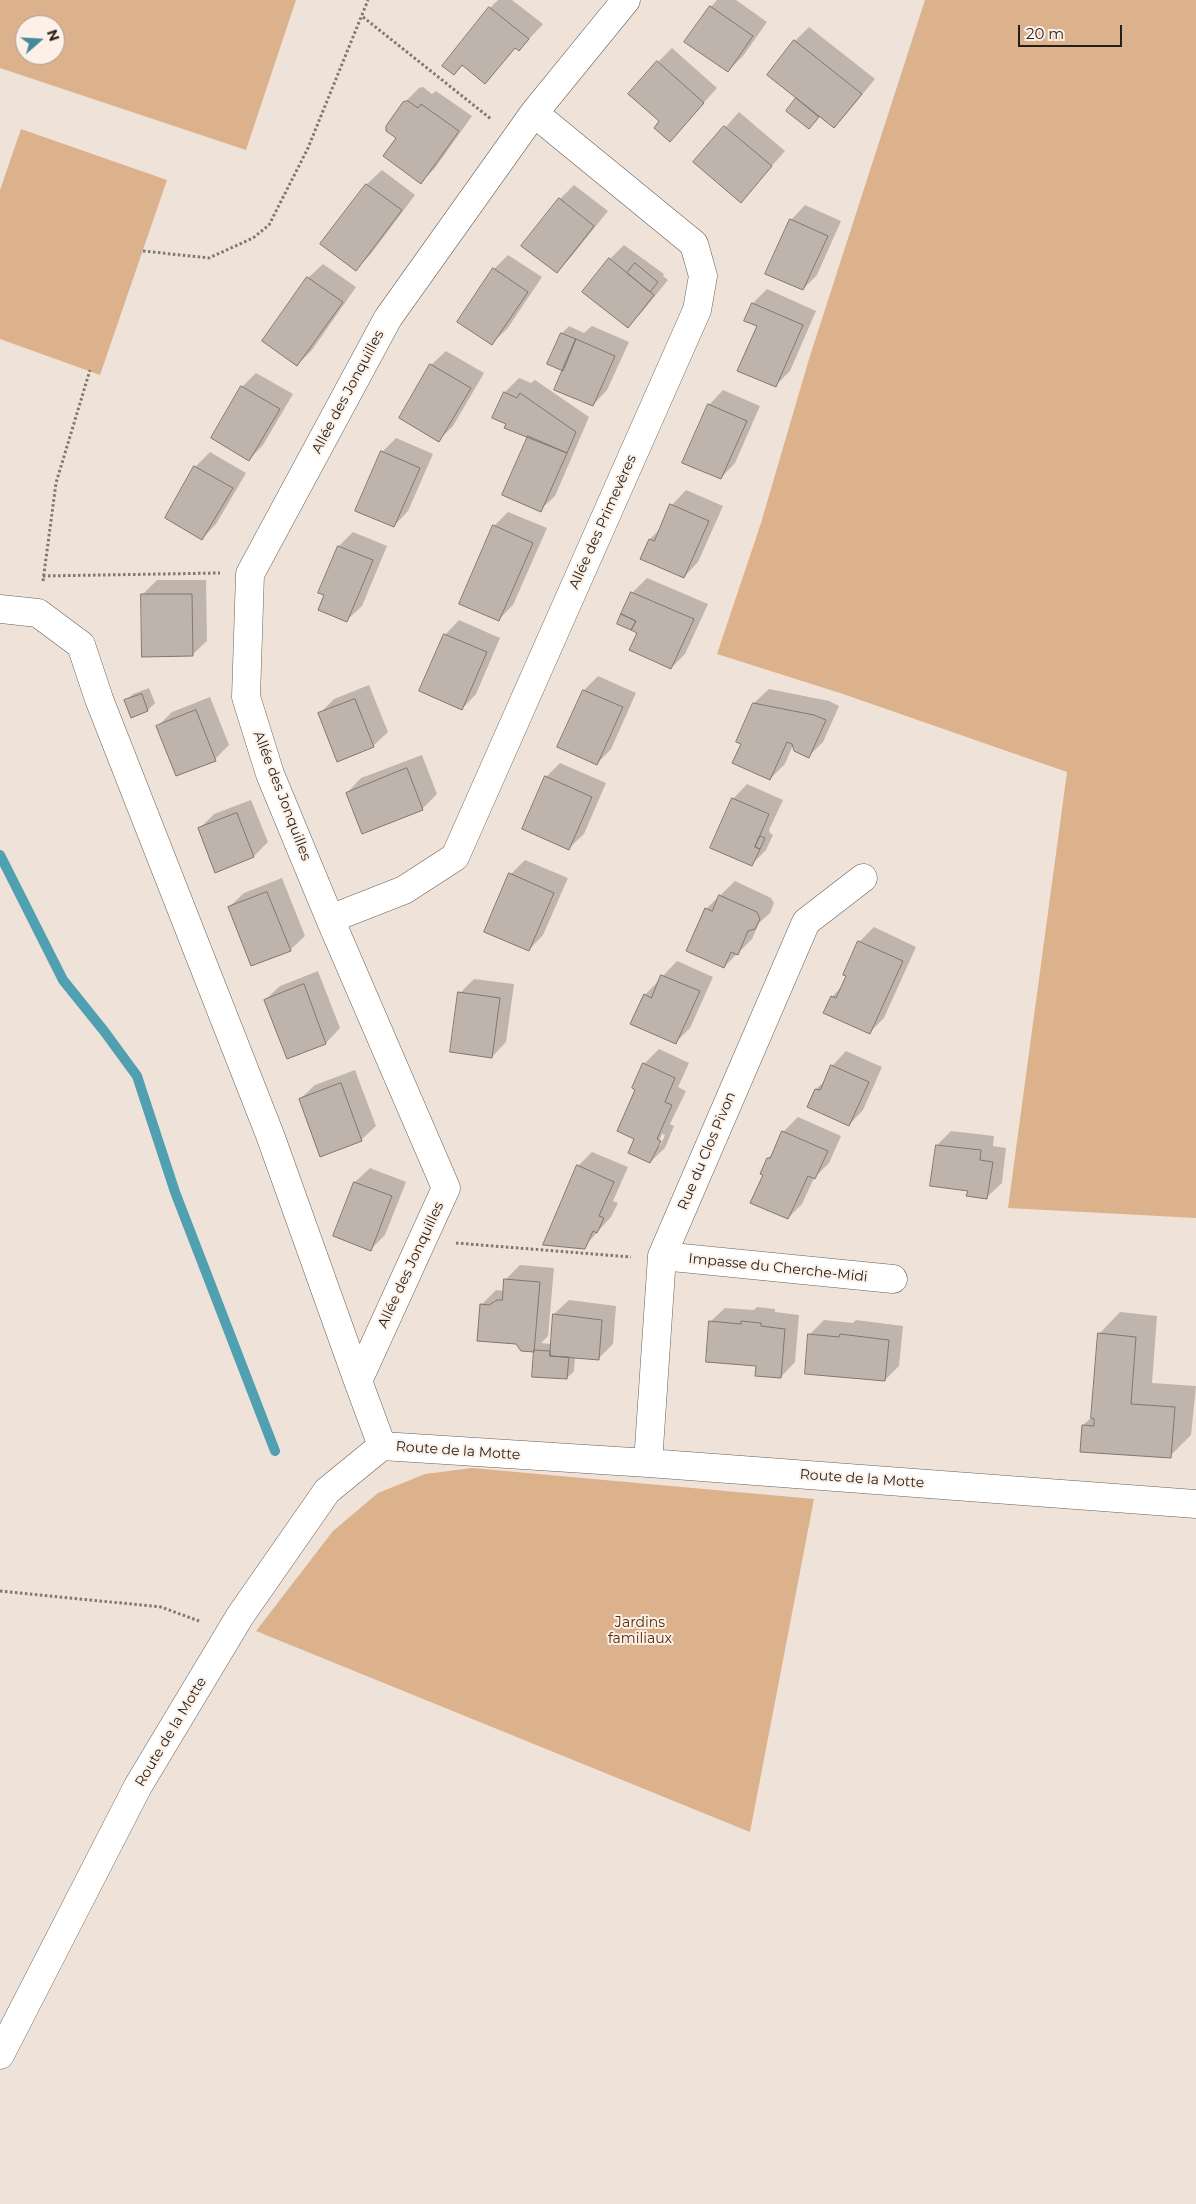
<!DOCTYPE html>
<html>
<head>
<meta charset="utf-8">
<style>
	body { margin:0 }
	#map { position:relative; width:1196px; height:2204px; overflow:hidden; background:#efe3d9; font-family:Montserrat,sans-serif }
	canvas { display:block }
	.north { position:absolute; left:15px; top:15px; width:50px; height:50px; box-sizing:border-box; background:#fcf0e7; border:1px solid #a59c95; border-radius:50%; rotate:71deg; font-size:14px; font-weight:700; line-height:20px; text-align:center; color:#231f1b }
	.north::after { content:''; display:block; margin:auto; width:18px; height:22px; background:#468a99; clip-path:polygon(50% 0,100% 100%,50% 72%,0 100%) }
	.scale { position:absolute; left:1018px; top:25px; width:104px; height:22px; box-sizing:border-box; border:2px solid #231f1b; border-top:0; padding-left:6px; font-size:15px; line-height:18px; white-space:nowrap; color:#231f1b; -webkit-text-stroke:4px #fcf0e7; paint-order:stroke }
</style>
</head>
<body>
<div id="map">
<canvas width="1196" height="2204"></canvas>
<div class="north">N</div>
<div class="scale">20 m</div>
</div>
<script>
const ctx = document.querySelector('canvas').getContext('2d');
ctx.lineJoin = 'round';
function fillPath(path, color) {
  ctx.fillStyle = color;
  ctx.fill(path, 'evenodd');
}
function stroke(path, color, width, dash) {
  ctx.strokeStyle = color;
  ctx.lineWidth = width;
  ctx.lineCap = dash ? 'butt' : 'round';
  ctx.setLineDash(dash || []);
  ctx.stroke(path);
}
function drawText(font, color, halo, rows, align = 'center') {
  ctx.font = font + ' Montserrat,sans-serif';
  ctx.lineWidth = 4;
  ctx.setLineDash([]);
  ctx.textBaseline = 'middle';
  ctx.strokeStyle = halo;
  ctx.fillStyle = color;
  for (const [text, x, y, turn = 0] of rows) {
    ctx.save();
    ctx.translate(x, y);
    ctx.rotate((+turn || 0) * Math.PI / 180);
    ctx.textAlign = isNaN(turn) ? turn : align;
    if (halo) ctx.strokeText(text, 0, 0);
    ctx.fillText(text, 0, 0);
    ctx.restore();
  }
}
fillPath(new Path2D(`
	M0,0H296L246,150L0,68ZM25,25H55V55H25Z
	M925,0H1196V1218L1008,1208L1067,772L843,694L717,654L761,523L809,359Z
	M21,129L167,180L100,375L0,339V190Z
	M472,1468L814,1499L750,1832L256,1631L333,1531L378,1493L425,1474Z`), '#dcb28d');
fillPath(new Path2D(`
	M498,0H512L543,24L519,50L516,47L485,83L463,65L454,74L490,8Z
	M717,0H736L767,22L743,56L728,71L711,7Z
	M809,27L875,79L848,112L834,127L820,116L809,128L788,110L797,99L795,41Z
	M672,48L717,88L670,140L661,121L658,62Z
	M423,87L432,94L436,91L472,116L435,168L421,182L398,138L404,103L419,88Z
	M739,112L785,151L741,201L695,162Z
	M382,170L415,195L370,255L356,269L322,244L367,184Z
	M574,185L608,211L571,257L557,272L560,199Z
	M805,205L841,221L817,275L803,289L791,220Z
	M624,245L664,274L663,276L668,280L642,312L628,326L610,259Z
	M508,255L542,277L507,329L492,343L494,269Z
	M323,264L356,287L312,350L297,365L308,278Z
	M767,289L816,311L790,371L775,386L753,303Z
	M569,326L584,333L592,326L629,342L607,390L593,405L564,370L562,333Z
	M446,351L484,373L453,426L439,440L431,365Z
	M256,373L293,394L263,445L249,460L242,387Z
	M519,378L531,383L535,380L589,417L555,496L540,510L529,437L508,423L494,417L505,392Z
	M723,390L760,406L735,463L721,478L709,405Z
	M396,438L433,454L408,511L394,526L382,452Z
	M210,452L246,473L216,524L202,539L195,467Z
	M686,490L723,506L698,562L684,577L650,539L662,527L672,505Z
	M508,512L547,528L513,605L498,620L494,526Z
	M353,532L387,546L362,606L347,620L326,595L320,592L339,546Z
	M647,578L708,604L685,654L671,668L639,633L632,593Z
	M157,580H206L207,641L192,655L142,595Z
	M459,620L500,638L476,694L462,709L445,635Z
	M598,676L636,693L611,749L597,764L559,747L584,690Z
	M369,685L388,732L373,746L319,714L334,699Z
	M149,688L155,703L148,710L126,701L133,694Z
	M769,689L829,701L839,706L823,742L809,756L793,745L785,764L770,779L742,743L754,703Z
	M210,697L229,745L215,759L158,726L172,712Z
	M422,755L437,794L422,809L347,793L361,778Z
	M560,763L606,783L584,834L569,848L546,777Z
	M747,784L783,800L769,830L770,833L773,835L766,850L752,864L733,799Z
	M251,800L268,842L254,856L199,829L214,814Z
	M525,860L568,878L543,935L529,950L511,874Z
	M282,878L305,936L290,950L229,907L244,893Z
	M735,881L771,898L774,903L770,913L759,923L752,939L724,967L706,909Z
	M874,927L916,947L884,1018L869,1033L832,997L843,985L859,942Z
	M677,961L713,977L690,1028L676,1042L645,995Z
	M318,971L340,1028L326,1043L288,1058L265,1000L280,986Z
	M474,979L514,984L506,1042L492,1057L460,993Z
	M659,1049L689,1063L678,1087L686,1091L670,1124L674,1126L665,1148L650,1162L636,1139L637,1089L633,1087L644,1064ZM662,1134L665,1135L660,1146H657Z
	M846,1051L882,1067L863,1110L849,1125L816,1089L825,1081L832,1066Z
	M355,1070L376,1126L361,1140L300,1099L315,1085Z
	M798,1117L841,1136L829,1163L814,1178L802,1204L788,1218L768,1158L774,1153L783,1132Z
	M951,1131L994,1136L993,1146L1006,1148L1002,1183L987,1197L969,1190L937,1145Z
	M592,1152L628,1167L613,1201L618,1203L611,1217L584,1247L578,1166Z
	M370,1168L406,1182L385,1235L371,1249L334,1235L355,1182Z
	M520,1265L554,1268L548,1336L541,1343L552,1344L554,1314L569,1300L616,1306L613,1344L599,1358L575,1357L574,1371L567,1378L535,1351L522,1349L481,1305L496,1290L504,1291L505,1280Z
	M757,1307L775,1309V1312L799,1315L795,1362L781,1377L758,1365L710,1322L725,1308L754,1310Z
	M1120,1312L1157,1316L1152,1383L1196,1386L1191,1435L1170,1456L1083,1425L1092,1417L1099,1334Z
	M824,1320L853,1323L856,1320L903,1326L899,1366L885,1380L810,1334Z`), '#0003');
stroke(new Path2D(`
	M0,855L63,980L104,1031L137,1076L175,1192L275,1451`), '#50a0b1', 10);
const building = new Path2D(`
	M710,6L753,36L728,72L684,42Z
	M489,7L529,39L519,51L515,48L485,84L462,65L454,75L442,66Z
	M794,40L862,94L834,128L767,75Z
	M657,61L704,103L670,142L654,128L659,121L628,94Z
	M796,98L819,117L809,129L786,111Z
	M408,101L418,108L421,104L459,131L421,184L383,156L396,138L386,131V126L403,102Z
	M724,126L772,166L741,203L693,162Z
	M366,184L402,210L356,271L320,244Z
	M559,198L594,226L557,273L521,246Z
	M790,219L828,236L803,290L765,274Z
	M609,258L654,295L628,328L582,292Z
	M635,263L658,282L650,292L627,273Z
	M493,268L528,292L492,345L457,322Z
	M307,277L343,302L297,366L262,341Z
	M752,303L803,325L776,387L737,371L757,326L744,321Z
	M561,333L576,339L563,371L547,364Z
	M576,339L615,356L593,406L554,390Z
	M430,364L471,388L439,442L399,418Z
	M241,386L280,409L249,461L211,438Z
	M504,392L517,398L520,393L576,432L567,453L504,428L506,424L492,418Z
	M708,404L747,421L721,479L682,463Z
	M528,436L567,453L541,512L502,495Z
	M381,451L420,468L394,527L355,511Z
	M194,466L233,488L202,540L165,518Z
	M670,504L709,521L684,578L640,559L649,539L654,541Z
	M493,525L533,543L499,621L459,604Z
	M338,546L373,560L347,622L318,610L324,595L318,593Z
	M631,592L694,619L671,669L629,650L637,633L631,630L636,621L621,614Z
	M141,594H192L193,656L142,657Z
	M621,614L636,621L631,630L617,624Z
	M444,634L487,652L462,710L419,691Z
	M583,690L623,707L597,765L557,747Z
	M142,694L148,711L131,718L124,700Z
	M355,699L374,747L337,762L318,713Z
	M753,703L814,715L826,720L809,758L794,751L792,744L787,742L770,780L732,763L741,744L736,742Z
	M196,710L216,761L176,776L156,726Z
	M407,768L423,810L362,834L346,793Z
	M545,776L592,797L569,850L522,829Z
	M732,798L769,814L755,847L760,849L752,866L710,848Z
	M237,813L254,857L215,873L198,828Z
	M760,836L765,838L760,849L755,847Z
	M509,873L554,893L529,951L484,932Z
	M267,892L291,951L251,966L228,907Z
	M719,895L757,912L760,919L755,929L748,931L738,955L731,952L724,968L686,951L705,908L712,911Z
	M858,941L903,961L870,1034L823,1013L831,996L836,998L846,976L843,975Z
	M661,975L700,991L676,1044L630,1024L644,994L651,998Z
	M304,984L326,1044L287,1059L264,1000Z
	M458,992L500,998L492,1058L450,1052Z
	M643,1063L675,1078L665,1102L672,1105L657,1139L661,1141L650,1163L628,1153L634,1139L617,1131L635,1090L632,1088Z
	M831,1065L869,1082L849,1126L807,1107L815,1089L820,1090Z
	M341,1083L362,1141L320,1157L299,1099Z
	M782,1131L828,1151L815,1179L808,1176L788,1219L750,1203L763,1175L760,1174L767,1158H770Z
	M936,1145L981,1150L980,1160L993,1162L987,1199L966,1196L968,1191L930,1186Z
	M577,1165L614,1182L599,1216L604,1218L597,1233L593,1231L585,1249L543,1245Z
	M354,1182L392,1196L371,1251L333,1236Z
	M504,1279L540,1282L534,1352L521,1351L516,1344L477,1341L480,1304L489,1305L497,1300H502Z
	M553,1314L602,1320L599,1360L550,1356Z
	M709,1321L741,1324V1321L761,1323V1326L785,1329L781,1378L755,1376L756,1366L706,1362Z
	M1098,1333L1136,1337L1131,1404L1175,1407L1171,1458L1080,1452L1082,1425L1094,1426V1419L1091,1418Z
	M808,1334L839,1337L840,1334L889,1340L885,1381L805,1374Z
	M534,1350L550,1351V1356L569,1357L567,1379L532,1377Z`);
fillPath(building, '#bfb4ab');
stroke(building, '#81776e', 1);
const minor = new Path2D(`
	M0,609L38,613L81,645L99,699L270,1135L358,1381
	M330,919L404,890L455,857L697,310L703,276L694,244L534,113
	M662,1256L893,1279
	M382,1446L358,1381L446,1188L330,919L270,774L246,697L250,574L388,318L534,113L626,0
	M648,1463L662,1256L806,922L863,878
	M0,2055L138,1786L240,1616L327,1491L382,1446L648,1463L1196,1504`);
stroke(minor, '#695f56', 29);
stroke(new Path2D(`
	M363,17L491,119
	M143,251L209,258L253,238L269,225L308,148L368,0
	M43,576L220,573
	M43,581L56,483L90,370
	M456,1243L631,1257
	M0,1591L161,1607L199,1621`), '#7f7871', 3, [2.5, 2.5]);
stroke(minor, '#fff', 28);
drawText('14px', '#231f1b', '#fcf0e7', [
	["Allée des Jonquilles",348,392,-62],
	["Allée des Primevères",603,522,-66],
	["Allée des Jonquilles",282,796,69],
	["Rue du Clos Pivon",707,1151,-67],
	["Allée des Jonquilles",411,1265,-65],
	["Impasse du Cherche-Midi",778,1268,6],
	["Route de la Motte",458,1451,4],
	["Route de la Motte",862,1479,4],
	["Route de la Motte",171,1732,-59]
]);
drawText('14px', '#502f0d', '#fcf0e7', [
	["Jardins",640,1623],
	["familiaux",640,1639]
]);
</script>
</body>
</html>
